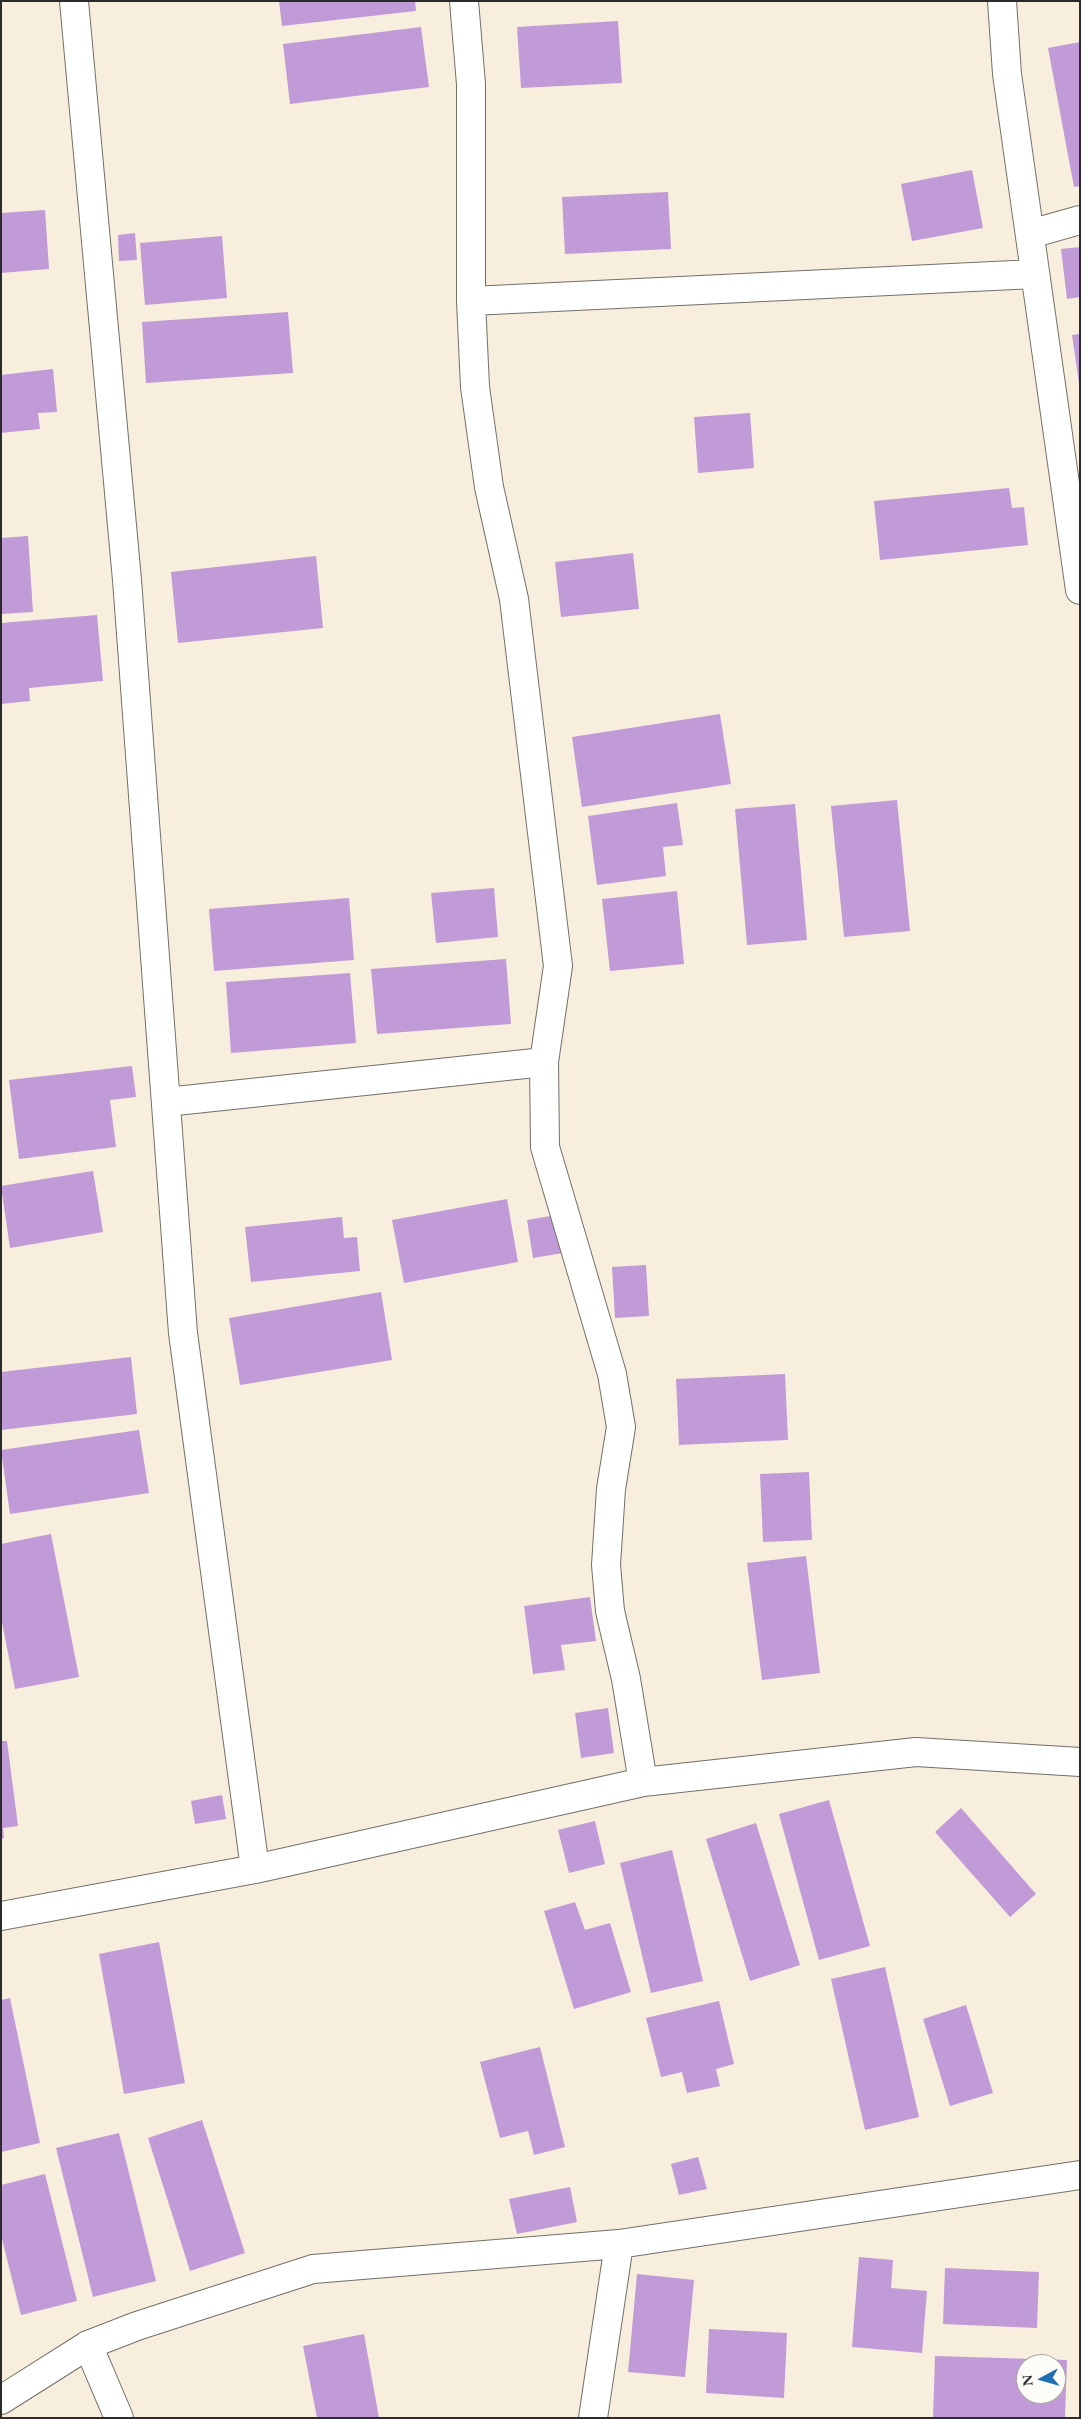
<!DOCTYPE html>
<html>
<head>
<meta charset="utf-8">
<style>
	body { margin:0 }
	#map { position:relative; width:1081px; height:2419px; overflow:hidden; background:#f8eedd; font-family:"EB Garamond",serif }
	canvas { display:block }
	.frame { position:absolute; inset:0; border:2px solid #2b2b2b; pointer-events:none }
	.north { position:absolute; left:1016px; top:2354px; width:50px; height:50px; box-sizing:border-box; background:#fdfcf7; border:1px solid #a9a8a5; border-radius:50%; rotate:264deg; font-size:14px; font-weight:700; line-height:20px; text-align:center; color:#2b2b2b }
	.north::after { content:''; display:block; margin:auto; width:18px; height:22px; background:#1f6fb2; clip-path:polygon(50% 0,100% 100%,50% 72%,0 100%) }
</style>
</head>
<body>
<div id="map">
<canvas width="1081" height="2419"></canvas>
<div class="frame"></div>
<div class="north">N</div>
</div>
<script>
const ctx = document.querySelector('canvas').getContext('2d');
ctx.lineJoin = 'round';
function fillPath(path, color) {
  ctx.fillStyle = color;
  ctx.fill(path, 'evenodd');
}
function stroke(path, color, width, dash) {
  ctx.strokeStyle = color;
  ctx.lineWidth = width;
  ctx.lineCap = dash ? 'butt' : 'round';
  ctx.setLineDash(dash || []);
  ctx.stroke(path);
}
fillPath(new Path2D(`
	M279,1H415L416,11L282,26Z
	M618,21L622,83L521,88L517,27Z
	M421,27L429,87L290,104L283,44Z
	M1080,42V186L1074,187L1048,48Z
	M972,170L983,228L912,241L901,184Z
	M668,192L671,249L565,254L562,197Z
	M45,210L49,269L1,273V213Z
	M135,233L137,260L119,261L118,235Z
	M222,236L227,298L145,305L140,243Z
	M1080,247V297L1067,299L1061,249Z
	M288,312L293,373L146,383L142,322Z
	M1080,334V383H1079L1072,335Z
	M53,369L57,412L38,413L40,429L1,433V375Z
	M750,413L754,468L698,473L694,417Z
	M1009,488L1012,508L1024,507L1028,545L880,560L874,501Z
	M28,536L33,612L1,614V538Z
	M633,553L639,609L561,617L555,562Z
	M316,556L323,628L178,643L171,572Z
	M97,615L103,681L29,688L30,701L1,704V623Z
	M720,714L731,784L582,807L572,737Z
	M897,800L910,931L844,937L831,806Z
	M677,803L683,845L663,847L666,876L597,885L588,816Z
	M795,804L807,940L747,945L735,809Z
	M494,888L498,937L436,943L431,893Z
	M677,891L684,964L610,971L602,899Z
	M349,898L354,960L214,971L209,909Z
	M506,959L511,1024L377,1034L371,969Z
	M350,973L356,1043L231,1053L226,982Z
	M132,1066L136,1097L110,1100L116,1147L19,1159L9,1080Z
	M93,1171L103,1232L10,1248L1,1186Z
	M507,1199L518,1262L404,1283L392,1220Z
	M556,1215L563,1253L533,1258L527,1220Z
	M342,1217L344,1238L357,1237L360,1271L251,1282L245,1227Z
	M646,1265L649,1316L615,1318L612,1267Z
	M381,1292L392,1360L240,1385L229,1318Z
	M131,1357L137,1414L1,1430V1372Z
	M785,1374L788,1440L679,1445L676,1379Z
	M139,1430L149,1493L10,1514L1,1450Z
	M809,1472L812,1540L763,1542L760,1474Z
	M51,1534L79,1677L15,1689L1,1617V1544Z
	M806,1556L820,1673L762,1680L747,1563Z
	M590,1597L596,1641L561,1645L565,1670L533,1674L524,1606Z
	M608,1708L614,1753L581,1758L575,1713Z
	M1,1741H7L18,1826L3,1828L4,1838L1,1839Z
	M222,1795L226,1819L195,1824L191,1801Z
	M829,1800L870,1946L819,1960L779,1814Z
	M961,1808L1036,1894L1010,1917L935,1832Z
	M595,1821L605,1864L569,1873L558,1830Z
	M756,1823L800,1965L750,1981L706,1839Z
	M672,1850L703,1981L651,1993L620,1863Z
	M575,1902L585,1930L610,1923L631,1992L574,2009L544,1911Z
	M159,1942L185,2083L124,2094L99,1954Z
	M885,1967L919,2117L865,2130L831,1979Z
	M10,1998L40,2143L1,2152V2000Z
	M719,2001L734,2064L716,2069L720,2086L687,2093L682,2072L661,2077L646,2018Z
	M966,2005L993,2093L950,2106L923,2019Z
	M540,2047L565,2147L534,2155L528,2131L500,2138L480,2062Z
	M202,2120L245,2253L190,2271L148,2138Z
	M119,2133L156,2281L93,2297L56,2148Z
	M698,2157L707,2189L679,2195L671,2164Z
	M45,2174L77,2301L21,2315L1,2235V2185Z
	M570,2187L577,2222L517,2234L509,2199Z
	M859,2257L893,2260L891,2288L927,2291L922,2353L852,2347Z
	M945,2268L1039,2272L1037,2328L943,2324Z
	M637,2274L694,2280L685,2377L628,2372Z
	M709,2329L787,2333L784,2398L706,2393Z
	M364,2334L379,2418H317L303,2346Z
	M935,2356L1067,2360L1065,2418H933ZM1026,2364H1056V2394H1026Z`), '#c19bd7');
const street = new Path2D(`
	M74,1L127,580L183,1333L255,1869
	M464,1L471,84V301L475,387L489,487L514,599L558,966L544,1062L545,1147L612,1374L621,1427L611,1489L606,1565L610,1611L626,1679L643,1782
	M1002,1L1007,74L1080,590
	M1030,234L1080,220
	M471,301L1035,274
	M166,1102L544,1062
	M1,1916L255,1869L643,1782L916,1752L1080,1762
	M88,2345L119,2418
	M1,2400L88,2345L137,2326L313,2269L619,2244L1080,2175
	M593,2418L619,2244`);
stroke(street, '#736f69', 30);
stroke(street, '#fff', 28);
</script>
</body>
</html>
